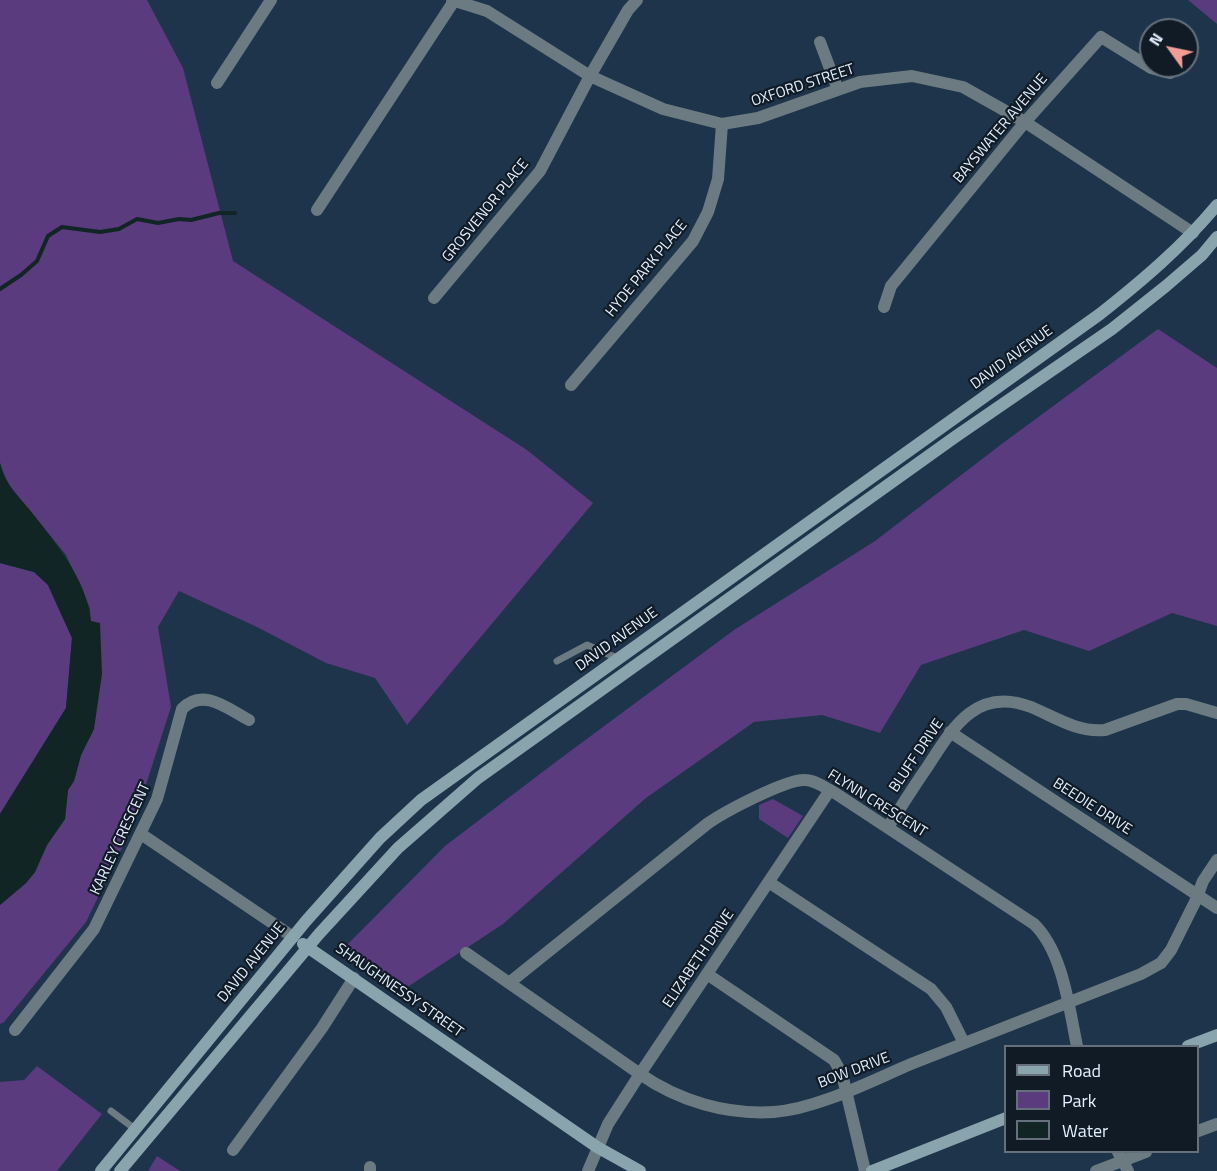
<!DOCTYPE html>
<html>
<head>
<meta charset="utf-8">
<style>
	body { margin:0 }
	#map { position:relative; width:1217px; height:1171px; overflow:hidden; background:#1e344a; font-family:"Titillium Web",sans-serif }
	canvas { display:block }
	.legend { position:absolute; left:1004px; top:1045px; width:195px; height:108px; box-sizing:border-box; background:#111b25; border:2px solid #65707c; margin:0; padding:8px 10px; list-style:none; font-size:18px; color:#e3f0ff }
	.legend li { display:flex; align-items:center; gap:12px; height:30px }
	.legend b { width:30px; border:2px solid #65707c }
	.north { position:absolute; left:1139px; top:18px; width:60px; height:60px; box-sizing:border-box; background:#111b25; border:2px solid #65707c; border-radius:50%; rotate:303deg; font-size:16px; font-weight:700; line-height:24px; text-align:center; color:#e3f0ff }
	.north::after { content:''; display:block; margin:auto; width:21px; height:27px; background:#f59c96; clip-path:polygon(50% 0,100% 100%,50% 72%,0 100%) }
</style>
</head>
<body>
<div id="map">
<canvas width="1217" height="1171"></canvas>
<ul class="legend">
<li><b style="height:8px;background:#8aa4ae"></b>Road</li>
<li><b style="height:16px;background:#593b7e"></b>Park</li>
<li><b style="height:16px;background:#112525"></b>Water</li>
</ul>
<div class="north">N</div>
</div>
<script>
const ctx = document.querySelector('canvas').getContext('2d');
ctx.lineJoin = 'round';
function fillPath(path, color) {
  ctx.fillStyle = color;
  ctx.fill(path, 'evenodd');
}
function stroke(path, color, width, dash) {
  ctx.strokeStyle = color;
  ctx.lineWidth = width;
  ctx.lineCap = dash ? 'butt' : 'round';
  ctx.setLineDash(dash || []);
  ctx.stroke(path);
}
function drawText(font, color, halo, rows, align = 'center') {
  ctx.font = font + ' "Titillium Web",sans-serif';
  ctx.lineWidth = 4.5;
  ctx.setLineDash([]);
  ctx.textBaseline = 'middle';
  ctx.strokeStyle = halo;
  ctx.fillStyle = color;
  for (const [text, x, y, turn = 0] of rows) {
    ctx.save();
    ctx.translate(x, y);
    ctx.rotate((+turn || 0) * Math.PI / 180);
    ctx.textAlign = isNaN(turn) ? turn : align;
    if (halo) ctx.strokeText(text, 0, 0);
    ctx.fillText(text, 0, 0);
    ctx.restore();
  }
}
fillPath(new Path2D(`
	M0,0H147L183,68L233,261L527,450L593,503L407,725L375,678L326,663L257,627L179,591L158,627L171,707L133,825L86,922L4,1022L0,1024V905L26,883L35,872L47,845L65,819L68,790L74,781L81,755L94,729L90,608L66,555L5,480L0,463Z
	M1188,0H1217V24Z
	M1158,329L1217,368V626L1172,613L1089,651L1024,630L921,665L880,733L822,715L754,722L646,798L503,924L406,988L345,947L445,846L557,761L734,630L875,541L1003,443Z
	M0,563L34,572L48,585L72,638L66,708L0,814Z
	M773,799L803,816L788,838L759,819V805Z
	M37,1066L102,1114L57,1171H0V1082L24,1080Z
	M157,1156L180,1171H148Z`), '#593b7e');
fillPath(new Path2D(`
	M0,463C6,484 15,493 29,509C54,541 87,579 91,621L100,623L102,674L94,729L81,755L74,781L68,790L65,819L47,845L35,872L26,883L0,905V814L66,708L72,638L48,585L34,572L0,563Z`), '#112525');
stroke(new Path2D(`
	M0,289L21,275L37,261L48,236L62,227L100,232L119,229L137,219L158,223L179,219L191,220L219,213H235`), '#112525', 4);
stroke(new Path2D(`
	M557,661L587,645L617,658
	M111,1111L135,1129`), '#6b7b81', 7);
stroke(new Path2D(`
	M452,0L487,11L590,76L663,109L722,124L758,118L860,82L912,76L963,87L1025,122L1193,233
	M820,42L838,90
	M217,83L271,0
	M317,210L454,1
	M434,298L540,171L590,76L628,10L637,0
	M884,307L891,286L1025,122L1101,37L1151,68L1170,73
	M571,385L693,241L708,212L718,179L722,124
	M950,732L1217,908
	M888,827C901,807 914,786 928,766C953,727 977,686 1031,707C1055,717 1078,733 1105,730L1177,704H1186L1217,713
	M141,834L293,937
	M770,883L931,989L946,1007L964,1043
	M466,953L640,1074C679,1101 726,1115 774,1112C817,1109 871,1081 911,1064C988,1034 1064,1004 1141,974L1161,963L1171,950L1195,902L1203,881L1217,860
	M707,974L834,1060L842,1074L865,1171
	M509,983L707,824C724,812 786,779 805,780C815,780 826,788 835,793L1034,924C1063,952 1069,1008 1077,1046
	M15,1030L94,929L157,799L182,709C203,687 228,709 249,720
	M1198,1131L1217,1124
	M233,1150L322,1028L354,978
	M1118,1152L1128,1171
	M370,1171V1167
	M588,1171L608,1124L640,1074L830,790
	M1096,1171L1146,1152`), '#6b7b81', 12);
stroke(new Path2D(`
	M303,944L597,1147L640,1171
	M1188,1046L1217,1035
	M101,1171L306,921L380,838L421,800L1100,314C1143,280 1182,247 1217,205
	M120,1171L319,934L398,848L478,778L955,437L1112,329L1166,286L1202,255L1217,237
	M872,1171L1006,1118`), '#8aa4ae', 12);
drawText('15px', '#e3f0ff', '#111b25', [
	["OXFORD STREET",803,86,-18],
	["BAYSWATER AVENUE",1001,129,-50],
	["GROSVENOR PLACE",486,211,-51],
	["HYDE PARK PLACE",647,269,-51],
	["DAVID AVENUE",1012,358,-36],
	["DAVID AVENUE",617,640,-36],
	["BLUFF DRIVE",917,756,-56],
	["FLYNN CRESCENT",877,804,32],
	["BEEDIE DRIVE",1092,807,33],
	["KARLEY CRESCENT",121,839,-65],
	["ELIZABETH DRIVE",699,959,-56],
	["DAVID AVENUE",252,963,-51],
	["SHAUGHNESSY STREET",399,991,35],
	["BOW DRIVE",854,1071,-21]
]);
</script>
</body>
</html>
